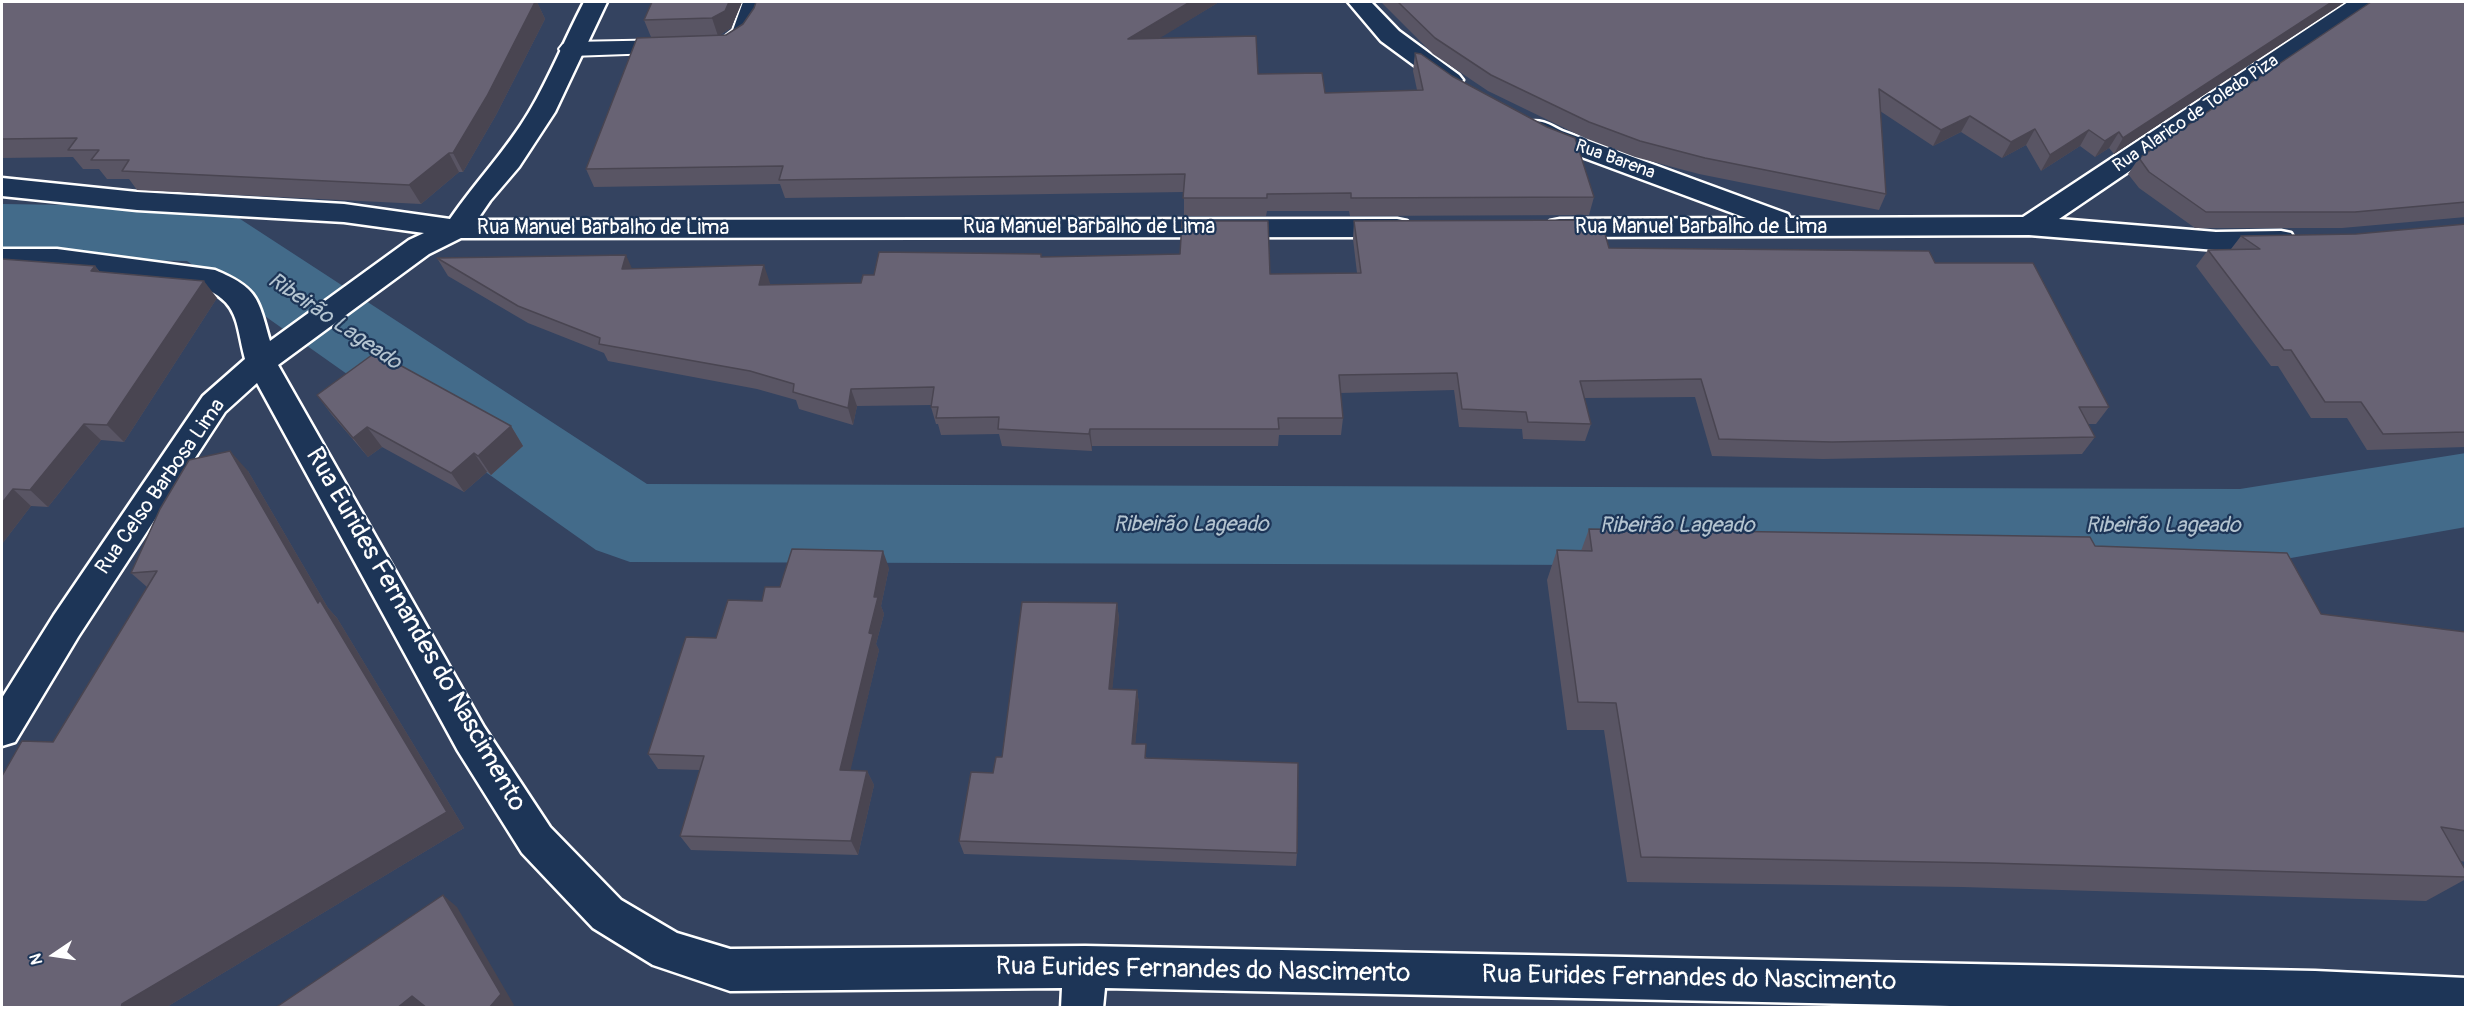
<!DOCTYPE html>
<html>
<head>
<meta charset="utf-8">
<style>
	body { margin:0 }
	#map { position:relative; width:2467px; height:1009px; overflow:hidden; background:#344360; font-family:Pangolin,sans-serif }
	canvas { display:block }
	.frame { position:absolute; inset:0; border:3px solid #fff; pointer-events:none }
	.north { position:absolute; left:24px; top:925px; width:60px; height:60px; -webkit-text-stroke:4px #1d3557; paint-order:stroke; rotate:257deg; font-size:16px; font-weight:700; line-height:24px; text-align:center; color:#fff }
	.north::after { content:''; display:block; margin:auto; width:21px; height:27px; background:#fff; clip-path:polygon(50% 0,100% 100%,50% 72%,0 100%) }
</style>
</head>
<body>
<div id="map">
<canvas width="2467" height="1009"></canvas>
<div class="frame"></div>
<div class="north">N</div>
</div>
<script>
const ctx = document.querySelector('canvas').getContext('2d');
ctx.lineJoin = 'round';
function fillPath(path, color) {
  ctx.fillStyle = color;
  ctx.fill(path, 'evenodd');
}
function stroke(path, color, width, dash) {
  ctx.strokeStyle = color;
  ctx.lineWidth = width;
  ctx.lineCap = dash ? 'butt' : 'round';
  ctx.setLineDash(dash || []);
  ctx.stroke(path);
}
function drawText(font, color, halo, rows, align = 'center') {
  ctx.font = font + ' Pangolin,sans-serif';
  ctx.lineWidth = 4.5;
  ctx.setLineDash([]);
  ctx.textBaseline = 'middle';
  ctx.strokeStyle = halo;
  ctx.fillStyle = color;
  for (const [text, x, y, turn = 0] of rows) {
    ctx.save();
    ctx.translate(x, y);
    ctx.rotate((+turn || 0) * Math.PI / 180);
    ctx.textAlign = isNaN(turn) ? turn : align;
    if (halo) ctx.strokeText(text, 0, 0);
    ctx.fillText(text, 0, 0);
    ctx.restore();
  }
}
fillPath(new Path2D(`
	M2,204L205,207L234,215L647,484L2240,489L2466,453V527L2240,567L630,562L596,550L187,261L2,258Z`), '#436b8a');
const lane = new Path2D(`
	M743,2H765C758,24 749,57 719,49L715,44L733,30Z
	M675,40L683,42L687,47L683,52L571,56L563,54L559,49L563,44L571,42Z`);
const street = new Path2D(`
	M584,2H607L555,112L519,167L490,201L477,220L1397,219L1407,221L1411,228L1407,235L1397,237L461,238L429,254L278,365L484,727L550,827L621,900L677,933L730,949L1085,946L2315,971L2466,978V1008H2044L1105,988L1103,1008H1061L1062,988L730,991L653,965L593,928L522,853L458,751L257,383L225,412L78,637L15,742L2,746V698L54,615L203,396L245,359C235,321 240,303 200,286L57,269L2,268V249H57L215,270C258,288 258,298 270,341L409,240L424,233L344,222L137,210L2,196V178L137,192L344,204L450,219C475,182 506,151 529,112C550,77 565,38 584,2Z
	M1348,2H1371L1399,31L1459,75L1463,80L1459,85L1450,88L1441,85L1381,41Z
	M2348,2H2375L2371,7L2059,219L2216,232L2281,231L2291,233L2295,240L2291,247L2281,249L2216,250L2029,235L1560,237L1550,235L1546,228L1550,221L1560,219L1746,218L1544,143L1528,134L1524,128L1528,122C1542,119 1550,125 1562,131L1788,214L1790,218L2023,217Z`);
stroke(lane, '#fff', 4);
stroke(street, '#fff', 5);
fillPath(lane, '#1d3557');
fillPath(street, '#1d3557');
fillPath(new Path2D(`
	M2,2H537L545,19L496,115L463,172H459L421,204L137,190L129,179H107L99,169H83L73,157L2,158Z
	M652,2H742L731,28L720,35L1219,2L1159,38L1258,74L1325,93L1417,90L1413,71L1415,53L1594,197L1589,215L1350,216L1349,211H1267L1266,216H1184V192L785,198L780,184L594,187L586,169L651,37L644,20Z
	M1381,2H2345L2114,154L2109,148L2095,157L2080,146L2041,171L2026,145L2002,158L1961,132L1933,146L1880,111L1886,194L1879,210L1699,174L1635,157L1585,138L1488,91L1433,54Z
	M2466,2V217L2342,228H2195L2139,188L2128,174L2139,158Z
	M1354,221L1609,248L1935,263L2109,407L2096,424H2088L2095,437L2082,454L1823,459L1712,456L1695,397L1584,398L1591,424L1585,441L1523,439L1522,429L1459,427L1454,390L1340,393L1343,418L1341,435H1279L1278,446H1092V451L1002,446L999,434L941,435L938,424H936L931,407L932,405L857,406L853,425L799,409L796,400L757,389L608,361L604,353L528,323L448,276L437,258L632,268L770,283V285L861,283L874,275L1041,257L1270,274L1357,273L1353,239Z
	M2466,224V447L2367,450L2347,418H2311L2278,366H2271L2196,266L2208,250L2231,249L2241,236L2356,234Z
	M2,259L95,266L100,272L217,298L124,442L101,440L48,507L31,506L2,544Z
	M317,395L511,426L523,446L491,475L487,472L464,492L382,447L368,457L332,415Z
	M248,471L328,608L337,618L464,828L165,1008H2L53,742L147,587L131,573Z
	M1589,529L2095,546L2321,614L2466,632V862L2460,861L2466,871V879L2426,901L1962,887L1627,882L1604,730H1567L1547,580L1557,550L1581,551Z
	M889,568L881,606L884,614L876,644L879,650L850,770L867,771L874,785L858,855L691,850L680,836L700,770L658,769L648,754L716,638L780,587Z
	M1117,603L1119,619L1112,689L1137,690L1139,704L1135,744L1147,758L1297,853L1296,866L964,854L959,841L1002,757Z`), '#595564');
fillPath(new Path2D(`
	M535,2H537L545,19L496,115L463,172L453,153Z
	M729,2H742L731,28L718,36L712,18Z
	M1190,2H1219L1129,57L1128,39Z
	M2332,2H2345L2114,154L2123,138Z
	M1970,116L1961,132L1933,146L1941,130Z
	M2035,129L2026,145L2002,158L2011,142Z
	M2089,130L2080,146L2041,171L2050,155Z
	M2119,132L2109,148L2095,157L2105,141Z
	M449,153L459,172L421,204L409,185Z
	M626,255L634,273L622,269Z
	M764,265L770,283L766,303L759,285Z
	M95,266L110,284L91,271Z
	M204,281L217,298L124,442L107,425Z
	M851,389L857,406L853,425L848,408Z
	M84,424L101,440L48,507L30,490Z
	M511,426L523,446L491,475L478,456Z
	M367,427L382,447L368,457L353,438Z
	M1090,429L1092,446V451L1089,434Z
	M230,451L248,471L328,608L337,618L464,828L165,1008H121L318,603Z
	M474,453L487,472L464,492L451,473Z
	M13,489L31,506L2,544V503Z
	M883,551L889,568L881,606L884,614L876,644L879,650L847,785L840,770L869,633L874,597Z
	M1117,603L1119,619L1111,704L1109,689Z
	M1137,690L1139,704L1134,759L1132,744Z
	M867,771L874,785L858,855L851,841Z
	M443,895L457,907L514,1005L512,1008H489Z
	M412,996L427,1007L426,1008H397Z`), '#494551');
const building = new Path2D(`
	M2,2H535L487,96L453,153H449L409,185L122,171L129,160H91L99,150H68L77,138L2,139Z
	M652,2H729L725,11L712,18L644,20Z
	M756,2H1190L1128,39L1256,36L1258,74L1322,73L1325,93L1423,90L1415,53L1421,54L1452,76L1547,127L1575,138L1594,197L1351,198V193L1267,194V198H1183L1185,174L779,180L783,166L586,169L637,38L726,35L743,24L754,8Z
	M1398,2H2332L2123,138L2119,132L2105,141L2089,130L2050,155L2035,129L2011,142L1970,116L1941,130L1879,89L1886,194L1705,158L1640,141L1589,122L1491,75L1435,38Z
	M2371,2H2466V202L2355,212H2206L2149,172L2139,158Z
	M1601,220L1609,248L1929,251L1935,263H2033L2109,407H2079L2095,437L1832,442L1719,439L1701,379L1580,381L1591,424L1528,422L1526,412L1462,409L1457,373L1339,375L1343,418H1278L1279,429H1090L1089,434L998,429L999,417L936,418L938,407H931L934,387L851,389L848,408L793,392L794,384L750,371L599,344L600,338L518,306L437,258L626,255L622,269L764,265L759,285L861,283L863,275H874L879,252L1041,254V257L1180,254L1182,221H1268L1270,274L1361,273L1354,221Z
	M2466,224V432L2383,434L2361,402H2325L2291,350H2284L2208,250L2260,249L2241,236L2356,234Z
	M2,259L95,266L91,271L204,281L107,425L84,424L30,490L13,489L2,503Z
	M376,352L511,426L478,456L474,453L451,473L367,427L353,438L317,395Z
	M230,451L318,603L320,600L447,812L122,1004L121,1008H2V776L22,741L53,742L157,571L131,573L160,509L189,460Z
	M1589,529L2090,537L2095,546L2287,553L2321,614L2466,632V831L2441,827L2466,871V877L1988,863L1641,857L1616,703L1578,702L1557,550L1592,551Z
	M792,549L883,551L874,597H878L869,633L873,634L840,770L867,771L851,841L680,836L704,756L648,754L686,637L716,638L728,600L762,601L765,587H780Z
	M1022,602L1117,603L1109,689L1137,690L1132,744H1146L1145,758L1298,763L1297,853L959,841L971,772L993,773L996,757H1002Z
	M443,895L501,994L489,1008H427L412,996L397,1008H275Z`);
fillPath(building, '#686374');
stroke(building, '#494551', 1.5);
drawText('18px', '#fff', '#1d3557', [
	["Rua Alarico de Toledo Piza",2196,114,-34],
	["Rua Barena",1615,160,20]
]);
drawText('21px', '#fff', '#1d3557', [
	["Rua Manuel Barbalho de Lima",1089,228],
	["Rua Manuel Barbalho de Lima",1701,228],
	["Rua Manuel Barbalho de Lima",603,229],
	["Rua Celso Barbosa Lima",161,487,-55]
]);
drawText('italic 22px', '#b4c4d0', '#1d3557', [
	["Ribeirão Lageado",334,322,34],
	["Ribeirão Lageado",1191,525],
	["Ribeirão Lageado",1677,526],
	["Ribeirão Lageado",2163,526]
]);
drawText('26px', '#fff', '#1d3557', [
	["Rua Eurides Fernandes do Nascimento",415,630,60],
	["Rua Eurides Fernandes do Nascimento",1203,971,1],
	["Rua Eurides Fernandes do Nascimento",1689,979,1]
]);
</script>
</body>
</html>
